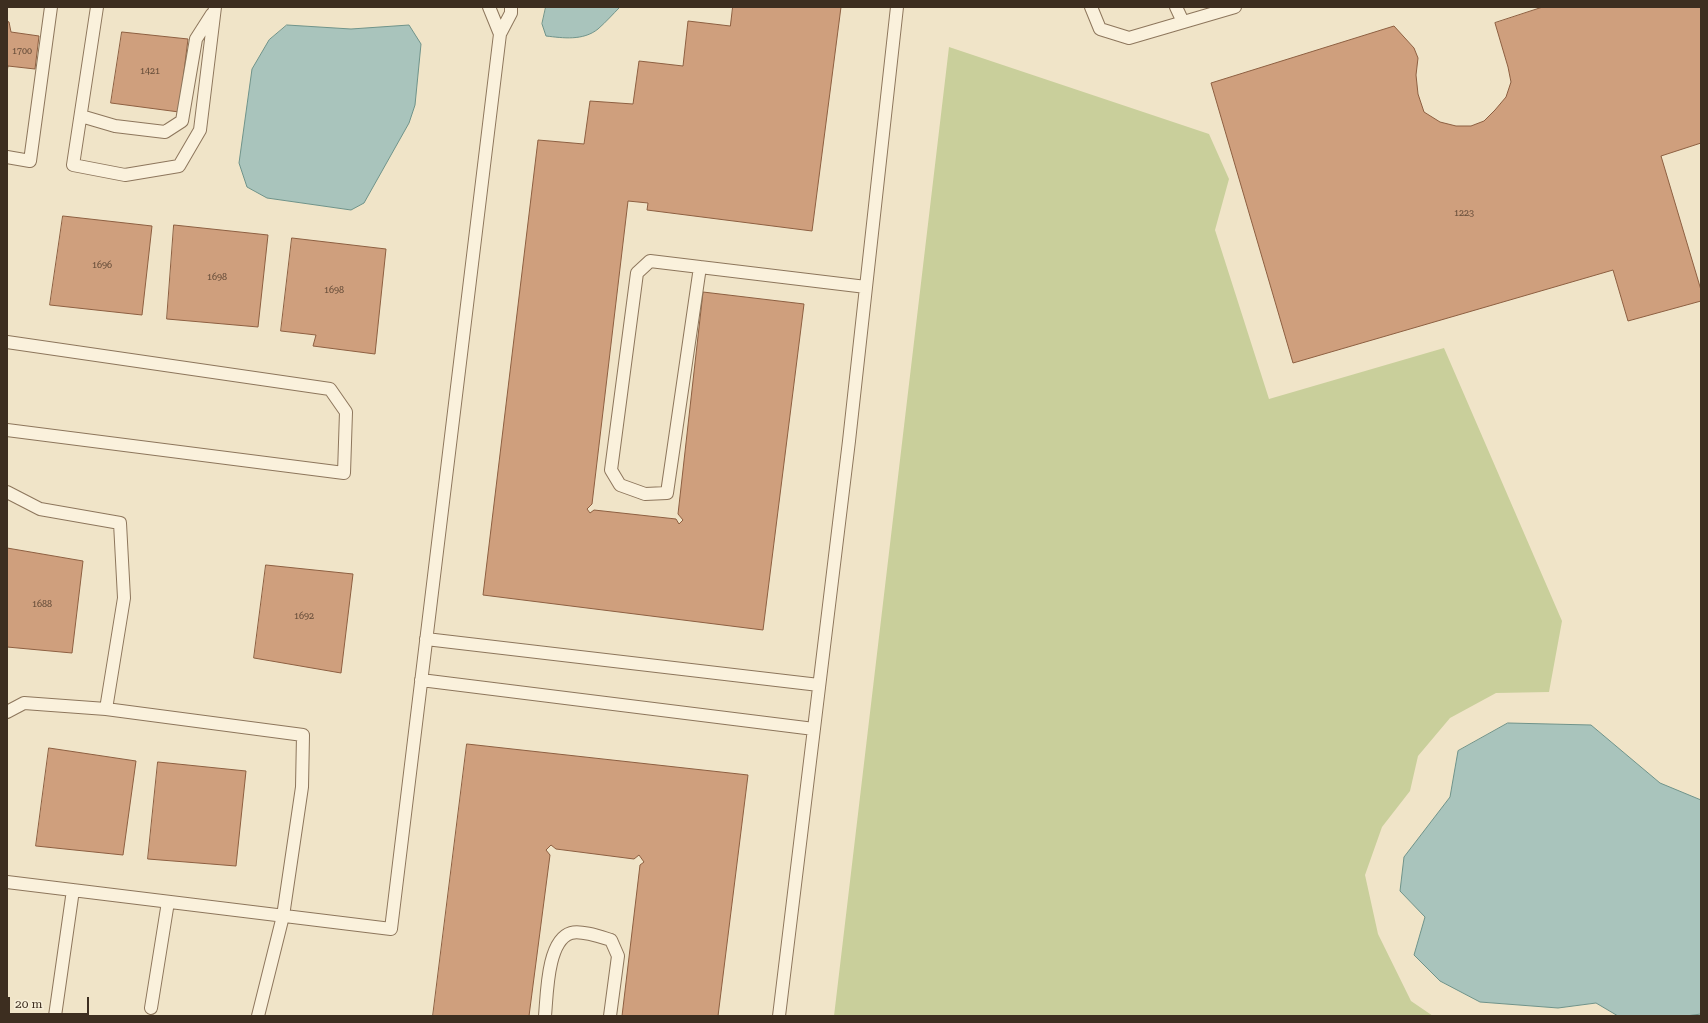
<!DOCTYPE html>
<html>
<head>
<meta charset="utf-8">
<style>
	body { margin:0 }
	#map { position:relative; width:1708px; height:1023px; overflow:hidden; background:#f0e4c8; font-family:"Roboto Serif",serif }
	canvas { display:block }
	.frame { position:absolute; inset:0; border:8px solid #3d2e20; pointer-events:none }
	.scale { position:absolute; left:8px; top:997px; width:81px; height:18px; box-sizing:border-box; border:2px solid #3d2e20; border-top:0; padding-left:5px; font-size:12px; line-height:14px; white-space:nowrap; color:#3d2e20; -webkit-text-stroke:3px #f7eed8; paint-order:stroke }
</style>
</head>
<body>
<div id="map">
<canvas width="1708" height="1023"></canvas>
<div class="frame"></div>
<div class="scale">20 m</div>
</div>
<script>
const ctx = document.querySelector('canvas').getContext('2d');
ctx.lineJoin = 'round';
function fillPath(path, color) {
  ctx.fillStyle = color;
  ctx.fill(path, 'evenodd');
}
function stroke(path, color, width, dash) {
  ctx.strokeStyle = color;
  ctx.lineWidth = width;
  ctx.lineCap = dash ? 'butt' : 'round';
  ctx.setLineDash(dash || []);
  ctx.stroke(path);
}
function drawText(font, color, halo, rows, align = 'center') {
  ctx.font = font + ' "Roboto Serif",serif';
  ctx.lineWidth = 3.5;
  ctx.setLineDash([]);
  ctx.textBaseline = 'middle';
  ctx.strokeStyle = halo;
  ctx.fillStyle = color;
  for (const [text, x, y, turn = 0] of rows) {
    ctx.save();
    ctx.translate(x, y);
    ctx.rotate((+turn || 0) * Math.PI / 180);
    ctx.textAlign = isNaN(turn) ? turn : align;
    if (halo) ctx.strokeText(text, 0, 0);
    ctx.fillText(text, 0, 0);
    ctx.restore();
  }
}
fillPath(new Path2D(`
	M949,47L1209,134L1229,179L1215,230L1269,399L1444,348L1562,621L1549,692L1496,693L1450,718L1418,756L1410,791L1382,827L1365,875L1378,934L1411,1001L1433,1016H834Z`), '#c9cf9b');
const water = new Path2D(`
	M546,7H620C613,14 606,22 598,29C583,41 563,38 546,36L542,24Z
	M287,25L351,29L409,25L421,44L415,105L409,123L364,203L351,210L267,198L247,187L239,163L252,69L269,40Z
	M1508,723L1591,725L1660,783L1701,800V1014L1686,1016H1618L1596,1003L1558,1008L1480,1002L1440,981L1414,955L1425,917L1400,891L1404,857L1450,797L1458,751Z`);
fillPath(water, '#a9c4bc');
stroke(water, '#6f938a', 1);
const building = new Path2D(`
	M733,7H841L812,231L647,210L648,203L628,201L592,504L587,509L590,513L594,510L676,519L679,524L683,520L678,514L703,292L804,304L763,630L483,595L538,140L584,144L590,101L633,104L639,61L683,66L688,21L730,26Z
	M1543,7H1701V143L1661,156L1701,290V301L1628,321L1613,270L1293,363L1211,83L1394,26L1414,48L1418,58L1416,75L1418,94L1424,112L1440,122L1456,126H1471L1484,121L1495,110L1506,97L1511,82L1508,67L1495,23Z
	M7,21L9,22L11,32L39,36L35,69L8,66L7,72Z
	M122,32L188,39L179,112L111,103Z
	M63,216L152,226L142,315L50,305Z
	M174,225L268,235L258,327L167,319Z
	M292,238L386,249L375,354L313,346L316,335L281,331Z
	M7,548L83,561L72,653L7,647Z
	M266,565L353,574L341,673L254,658Z
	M467,744L748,775L718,1016H622L640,865L644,862L639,855L634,859L556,849L551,845L546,850L550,855L529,1016H433Z
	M49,748L136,761L123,855L36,846Z
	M158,762L246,771L236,866L148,859Z`);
fillPath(building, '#cf9f7d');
stroke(building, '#8d5f41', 1);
const lane = new Path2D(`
	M97,7L73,165L125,175L179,166L200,130L215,7
	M489,7L500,34
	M1091,7L1100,29L1129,38L1235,7
	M1176,7L1183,22
	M81,116L115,126L165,132L182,121L196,39L212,14
	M7,157L30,161L51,7
	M700,267L667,493L645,494L620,485L611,470L637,273L650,261L866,287
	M7,342L330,389L346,412L344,473L7,430
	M7,492L40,509L120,523L124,598L106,709
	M426,639L819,685
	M421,680L814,729
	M7,712L24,703L106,709L303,735L302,787L283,916L258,1016
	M7,882L391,929L500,34L511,13V7
	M151,1008L168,902
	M55,1016L73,890
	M545,1016C547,995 547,940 571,933C581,930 601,937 611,940L618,956L610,1016
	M779,1016L849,441L897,7`);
stroke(lane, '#8d765c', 14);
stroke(lane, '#faf1dc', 12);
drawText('9px', '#624a37', null, [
	["1700",22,51],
	["1421",150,71],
	["1223",1464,213],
	["1696",102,265],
	["1698",217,277],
	["1698",334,290],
	["1688",42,604],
	["1692",304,616]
]);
</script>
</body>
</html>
